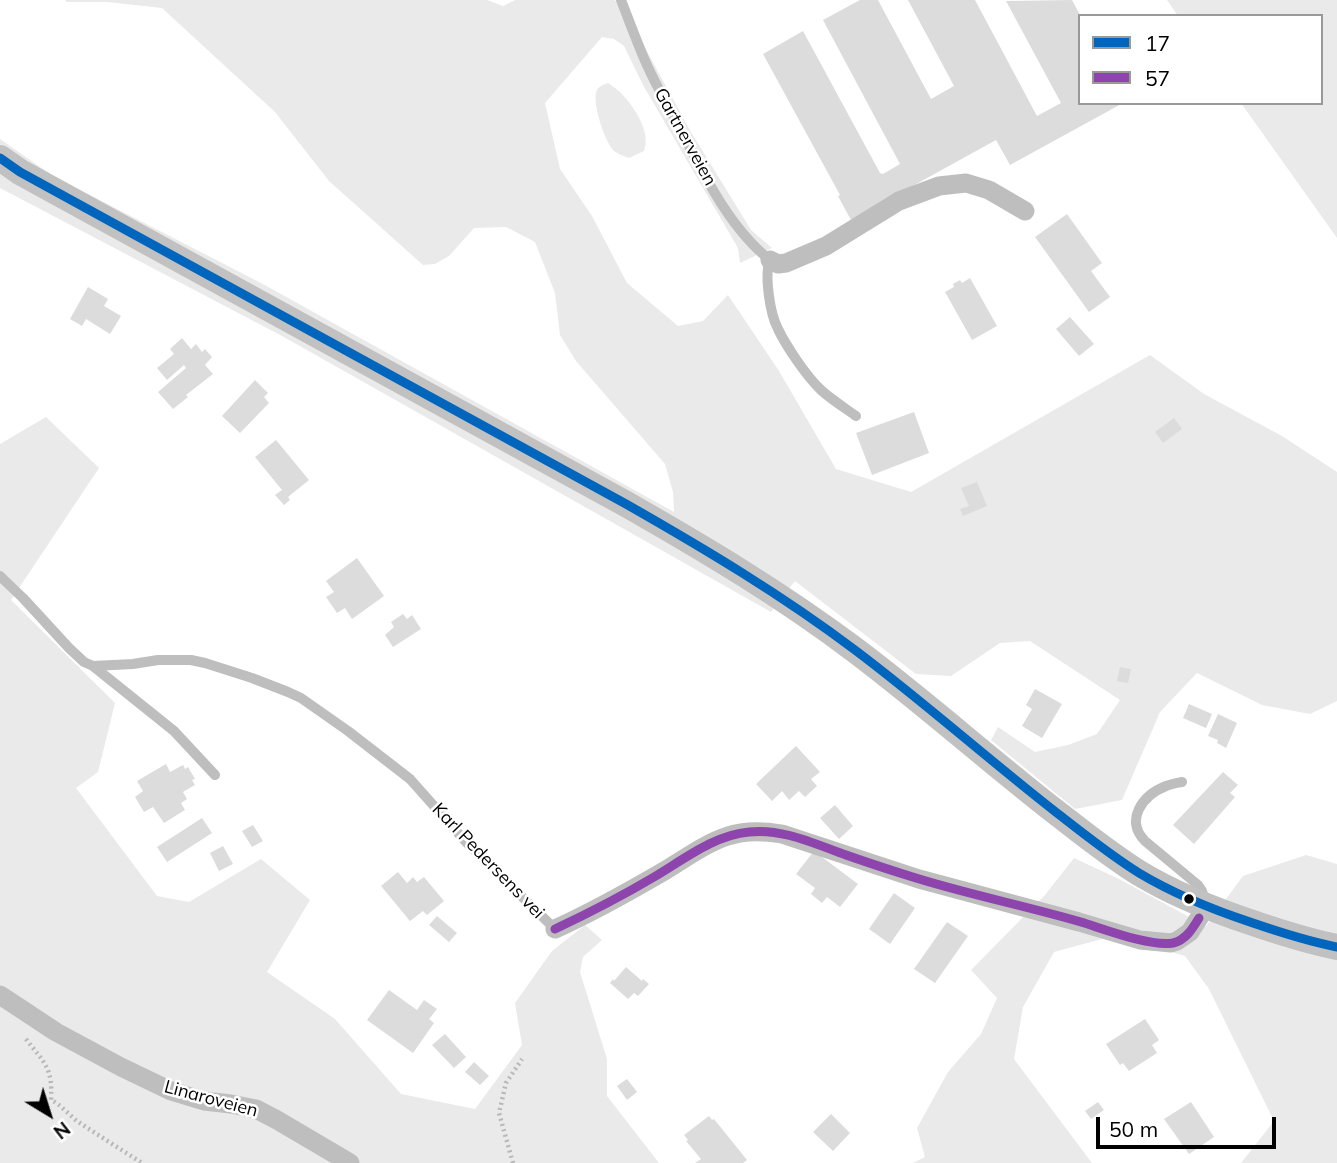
<!DOCTYPE html>
<html>
<head>
<meta charset="utf-8">
<style>
	body { margin:0 }
	#map { position:relative; width:1337px; height:1163px; overflow:hidden; background:#fff; font-family:Mulish,sans-serif }
	canvas { display:block }
	.legend { position:absolute; left:1078px; top:14px; width:245px; height:91px; box-sizing:border-box; background:#fff; border:2px solid #999; margin:0; padding:9px 12px; list-style:none; font-size:21px; color:#000 }
	.legend li { display:flex; align-items:center; gap:14px; height:35px }
	.legend b { width:35px; border:2px solid #999 }
	.north { position:absolute; left:14px; top:1079px; width:70px; height:70px; -webkit-text-stroke:5px #fff; paint-order:stroke; rotate:142deg; font-size:19px; font-weight:700; line-height:28px; text-align:center; color:#000 }
	.north::after { content:''; display:block; margin:auto; width:24px; height:32px; background:#000; clip-path:polygon(50% 0,100% 100%,50% 72%,0 100%) }
	.scale { position:absolute; left:1096px; top:1117px; width:180px; height:32px; box-sizing:border-box; border:4px solid #000; border-top:0; padding-left:9px; font-size:21px; line-height:24px; white-space:nowrap; color:#000; -webkit-text-stroke:5px #fff; paint-order:stroke }
</style>
</head>
<body>
<div id="map">
<canvas width="1337" height="1163"></canvas>
<ul class="legend">
<li><b style="height:9px;background:#0065bd"></b>17</li>
<li><b style="height:9px;background:#8e44ad"></b>57</li>
</ul>
<div class="north">N</div>
<div class="scale">50 m</div>
</div>
<script>
const ctx = document.querySelector('canvas').getContext('2d');
ctx.lineJoin = 'round';
function fillPath(path, color) {
  ctx.fillStyle = color;
  ctx.fill(path, 'evenodd');
}
function stroke(path, color, width, dash) {
  ctx.strokeStyle = color;
  ctx.lineWidth = width;
  ctx.lineCap = dash ? 'butt' : 'round';
  ctx.setLineDash(dash || []);
  ctx.stroke(path);
}
function drawText(font, color, halo, rows, align = 'center') {
  ctx.font = font + ' Mulish,sans-serif';
  ctx.lineWidth = 5;
  ctx.setLineDash([]);
  ctx.textBaseline = 'middle';
  ctx.strokeStyle = halo;
  ctx.fillStyle = color;
  for (const [text, x, y, turn = 0] of rows) {
    ctx.save();
    ctx.translate(x, y);
    ctx.rotate((+turn || 0) * Math.PI / 180);
    ctx.textAlign = isNaN(turn) ? turn : align;
    if (halo) ctx.strokeText(text, 0, 0);
    ctx.fillText(text, 0, 0);
    ctx.restore();
  }
}
fillPath(new Path2D(`
	M65,0H487L503,6L515,0H614L628,7L644,46L691,132L751,230L772,248L740,263L738,248L643,85L624,46L614,39L602,37L545,103L560,169L592,216L627,283L678,326L703,321L728,295L779,371L836,469L911,492L1150,355L1204,394L1282,436L1337,472V701L1310,714L1262,705L1197,673L1160,712L1122,800L1075,809L991,740L998,727L1035,752L1068,745L1097,734L1120,700L1030,641L1000,643L951,676L916,674L795,581L771,612L282,336L0,188V139L53,176L261,283L674,512L673,492L665,464L576,361L560,335L555,293L535,242L506,227L474,228L449,256L435,264L423,265L329,181L275,112L162,8L107,2H67Z
	M1167,0H1337V238L1241,103H1321V16H1178Z
	M608,83C626,93 653,129 644,151L629,158C624,156 618,154 614,151C605,142 593,106 596,93C597,87 602,85 608,83Z
	M46,417L99,468L11,600L115,703L98,772L76,788L157,896L189,902L261,859L310,900L267,972L335,1019L401,1094L475,1109L522,1045L515,1003L552,951L585,925L602,940L583,957L580,972L607,1059V1096L659,1163H0V444Z
	M1306,855L1337,864V1163H1241L1274,1121L1209,989L1185,956L1113,936L1054,952L1023,1007L1014,1059L1092,1163H913L925,1157L917,1128L948,1072L981,1034L997,998L971,970L1045,895L1074,858L1119,879L1206,926L1243,876Z`), '#eaeaea');
fillPath(new Path2D(`
	M860,0H878L931,99L954,86L908,0H975L1037,116L1061,103L1006,1L1072,0L1080,15V103H1123L1010,165L996,140L851,220L838,196L840,195L763,54L803,31L880,173L883,174L900,164L823,20Z
	M1067,214L1102,263L1091,271L1110,297L1089,312L1035,237Z
	M970,278L997,326L972,340L945,292L954,287L953,284L960,280L962,283Z
	M88,287L108,299L104,306L121,316L110,334L86,319L82,326L70,319Z
	M1070,317L1094,344L1079,356L1056,329Z
	M182,338L191,349L196,344L202,352L205,349L212,357L205,365L213,374L186,395L188,397L173,409L158,392L186,368L184,365L167,380L157,368L174,354L170,349Z
	M255,380L268,393L264,397L269,403L240,433L222,416Z
	M914,412L929,453L872,475L856,433Z
	M1174,418L1182,429L1163,443L1155,432Z
	M276,440L309,480L288,497L290,500L284,505L275,495L282,490L255,457Z
	M977,482L987,506L963,516L960,509L969,506L961,488Z
	M357,558L384,596L352,619L345,608L337,613L326,597L334,592L326,581Z
	M403,614L407,619L412,615L421,629L393,647L385,635L394,627L391,622Z
	M1120,667L1131,669L1128,683L1117,681Z
	M1035,689L1062,704L1042,738L1022,726L1032,709L1026,705Z
	M1189,704L1212,714L1206,728L1183,718Z
	M1218,714L1237,723L1226,748L1217,743L1218,740L1208,736Z
	M796,746L820,772L811,779L817,786L805,797L799,791L789,800L782,791L772,801L756,784Z
	M166,764L170,772L183,765L185,769L188,767L195,779L192,780L195,785L183,792L187,799L181,803L185,810L164,823L153,807L144,812L135,797L143,791L137,781Z
	M1223,772L1238,785L1230,793L1235,797L1194,844L1173,825Z
	M835,805L853,826L839,839L820,818Z
	M202,818L212,833L167,862L157,847Z
	M253,825L263,841L252,847L242,831Z
	M223,846L233,864L219,871L210,853Z
	M814,851L858,884L840,907L827,897L822,903L811,894L815,888L796,874Z
	M398,872L407,883L413,877L417,882L424,877L444,901L427,915L423,911L410,921L381,886Z
	M894,893L915,908L890,944L869,929Z
	M437,916L457,933L449,942L429,925Z
	M947,922L968,936L935,983L914,969Z
	M626,967L642,981L643,979L649,984L638,996L634,993L628,999L610,983L613,979L614,981Z
	M389,990L417,1010L424,1000L437,1009L429,1019L434,1023L413,1053L367,1020Z
	M1145,1019L1159,1040L1152,1045L1157,1053L1129,1071L1123,1063L1120,1065L1106,1044Z
	M445,1034L466,1057L454,1068L432,1045Z
	M474,1062L489,1076L480,1085L465,1072Z
	M627,1079L637,1092L627,1100L617,1086Z
	M1098,1102L1104,1110L1091,1119L1085,1111Z
	M1191,1102L1214,1137L1189,1154L1164,1119Z
	M831,1114L850,1133L833,1151L813,1132Z
	M709,1116L712,1120L714,1119L747,1160L743,1163H695L701,1159L686,1141L688,1140L684,1135Z`), '#dcdcdc');
stroke(new Path2D(`
	M26,1039C44,1063 53,1067 51,1100C60,1104 68,1114 77,1121C98,1135 120,1149 142,1163
	M513,1163L499,1113L506,1083L522,1059`), '#b8b8b8', 4.5, [2, 3.5]);
stroke(new Path2D(`
	M621,0C628,18 635,37 643,56C655,85 672,113 687,142C708,183 733,231 770,260C764,275 770,314 778,329C786,346 807,377 821,390C832,400 845,408 856,416
	M0,576L23,598L69,648L84,662L93,666L133,664L158,660H191L205,663L252,678L288,692L301,698L348,731L410,779L466,842L555,929
	M93,666L174,731L215,775
	M1182,782C1177,783 1171,784 1166,786C1143,795 1124,820 1145,841L1198,885L1202,891L1206,903`), '#bebebe', 10);
stroke(new Path2D(`
	M770,260L778,264L786,263L826,246L899,201L939,186L966,183L989,190L1025,211
	M555,929C593,912 630,891 666,870C686,858 706,843 728,836C745,830 764,831 782,834L919,879L1079,922L1140,940L1171,943L1177,941L1190,932L1206,907
	M0,995L56,1032L121,1067L171,1091L204,1101L231,1104L256,1109L277,1120L350,1163`), '#bebebe', 19);
stroke(new Path2D(`
	M0,158L20,172L626,504C705,549 782,595 855,650C924,702 989,760 1057,813C1084,834 1110,855 1139,873C1174,894 1211,909 1250,922C1279,932 1307,941 1337,947`), '#c1c1c1', 26);
stroke(new Path2D(`
	M0,158L20,172L626,504C705,549 782,595 855,650C924,702 989,760 1057,813C1084,834 1110,855 1139,873C1174,894 1211,909 1250,922C1279,932 1307,941 1337,947`), '#0065bd', 9);
stroke(new Path2D(`
	M555,929C589,913 622,896 654,877C683,860 714,835 749,832C782,828 815,844 846,855C869,863 893,871 916,878C971,895 1026,906 1081,922C1104,929 1150,947 1173,943C1186,940 1193,928 1199,918`), '#8e44ad', 9);
for (const [x, y, r, color] of [
	[1189,899,6,"#000"]
]) {
  const dot = new Path2D();
  dot.arc(x, y, r, 0, 2 * Math.PI);
  ctx.fillStyle = color;
  ctx.fill(dot);
  stroke(dot, '#fff', 2.5);
}
drawText('18px', '#000', '#fff', [
	["Gartnerveien",685,137,61],
	["Karl Pedersens vei",488,861,46],
	["Linaroveien",211,1099,15]
]);
</script>
</body>
</html>
